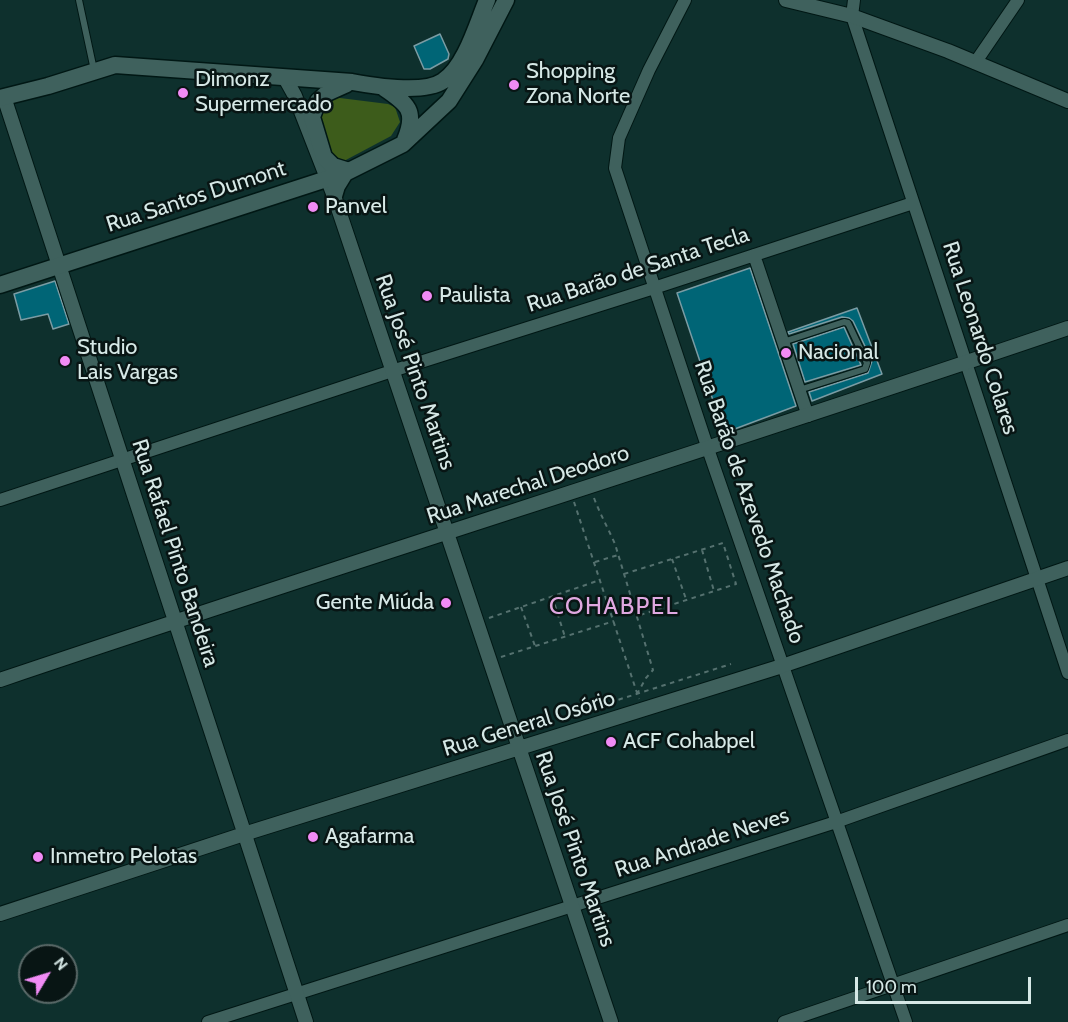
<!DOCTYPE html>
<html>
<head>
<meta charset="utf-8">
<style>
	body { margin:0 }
	#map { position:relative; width:1068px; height:1022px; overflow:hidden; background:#0e302d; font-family:Cabin,sans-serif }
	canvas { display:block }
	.north { position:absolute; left:18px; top:944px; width:60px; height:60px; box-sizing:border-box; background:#081514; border:2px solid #5a6968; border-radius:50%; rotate:52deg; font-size:16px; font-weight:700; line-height:24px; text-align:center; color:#d6e8e6 }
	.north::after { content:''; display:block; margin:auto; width:21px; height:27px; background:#f18bf5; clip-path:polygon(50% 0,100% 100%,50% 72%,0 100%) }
	.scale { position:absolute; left:855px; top:977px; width:176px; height:27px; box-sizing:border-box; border:3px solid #d6e8e6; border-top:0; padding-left:8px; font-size:18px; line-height:21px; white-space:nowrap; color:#d6e8e6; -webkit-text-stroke:4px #081514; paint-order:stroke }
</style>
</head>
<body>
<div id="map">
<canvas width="1068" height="1022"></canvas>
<div class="north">N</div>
<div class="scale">100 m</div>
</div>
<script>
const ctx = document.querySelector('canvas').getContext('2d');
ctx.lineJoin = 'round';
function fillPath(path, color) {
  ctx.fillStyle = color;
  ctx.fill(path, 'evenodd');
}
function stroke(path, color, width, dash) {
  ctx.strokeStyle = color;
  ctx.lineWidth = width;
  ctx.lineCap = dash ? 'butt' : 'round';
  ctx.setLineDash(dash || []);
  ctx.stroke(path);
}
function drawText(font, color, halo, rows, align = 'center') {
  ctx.font = font + ' Cabin,sans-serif';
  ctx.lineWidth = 5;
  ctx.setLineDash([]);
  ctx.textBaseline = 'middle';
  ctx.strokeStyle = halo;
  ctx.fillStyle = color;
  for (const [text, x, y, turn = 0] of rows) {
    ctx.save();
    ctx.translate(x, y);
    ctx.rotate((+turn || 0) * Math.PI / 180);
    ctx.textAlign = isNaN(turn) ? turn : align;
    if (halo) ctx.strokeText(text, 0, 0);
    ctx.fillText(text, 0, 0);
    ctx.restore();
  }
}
fillPath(new Path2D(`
	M332,97L388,104L395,107L400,122L391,136L344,161L333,155L318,112Z`), '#3d5c1b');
const building = new Path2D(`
	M440,34L449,54L448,59L430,69H424L414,46Z
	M750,268L796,406L724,433L677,293Z
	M55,281L69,324L53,329L48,314L21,320L14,294Z
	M857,308L882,374L812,401L809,392L868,373L872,361L853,321L849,318L842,317L789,334L788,332Z
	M844,327L861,365L805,382L793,344Z`);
fillPath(building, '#006576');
stroke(building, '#7a9ca4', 1.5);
const service = new Path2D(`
	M79,0L94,70
	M783,342L844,322L848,323L867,363L865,369L799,390`);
const minor = new Path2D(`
	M685,0L649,70L619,138L615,168L708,449L906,1022
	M854,0L852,16L1068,673
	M975,63L1018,0
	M754,255L808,416
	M0,500L392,371L654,288L913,203
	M208,1022L836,822L1068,740
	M784,1022L1068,925`);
const tertiary = new Path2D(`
	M786,0L852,16L948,51L1068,101
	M285,78L295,96L334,196L611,1022
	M4,97L306,1022
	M0,680C355,560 713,449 1068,328
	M0,914L244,834L782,666L1068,568`);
const secondary = new Path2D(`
	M347,84L327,93L318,101L312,117L324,157L333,166L349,171
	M384,88C408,104 417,111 405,140
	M0,98L48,86L115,65L352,82C374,86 424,94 443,81C465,67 477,24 487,0
	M334,196L337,186L345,173
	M0,285L345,173L403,144L449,101L475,60L506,0`);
stroke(service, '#001714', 8);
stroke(minor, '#001714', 14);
stroke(tertiary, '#001714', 16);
stroke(secondary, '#001714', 19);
stroke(new Path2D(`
	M594,498C600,514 608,528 615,544L653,670L646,678L637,694
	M574,502L639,699
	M702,550L714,591
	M672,559L686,599
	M595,562L618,555
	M624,574L723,543L736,584L637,616
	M552,596L565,637
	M521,607L535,646
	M489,618L600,580
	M501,657L614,621
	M567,716L731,664`), '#55716f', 2, [4.5, 4.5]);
stroke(service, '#3f615d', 6);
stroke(minor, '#3f615d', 12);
stroke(tertiary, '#3f615d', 14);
stroke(secondary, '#3f615d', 16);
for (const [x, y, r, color] of [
	[514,85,6,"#f18bf5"],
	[183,93,6,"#f18bf5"],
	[313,207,6,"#f18bf5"],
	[427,296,6,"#f18bf5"],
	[786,353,6,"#f18bf5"],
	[65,361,6,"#f18bf5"],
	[446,603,6,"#f18bf5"],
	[611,742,6,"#f18bf5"],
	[313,837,6,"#f18bf5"],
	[38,857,6,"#f18bf5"]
]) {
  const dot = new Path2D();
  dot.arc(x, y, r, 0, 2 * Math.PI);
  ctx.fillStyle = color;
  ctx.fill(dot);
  stroke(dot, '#081514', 2);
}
drawText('22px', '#d6e8e6', '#081514', [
	["Shopping",526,72],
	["Zona Norte",526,97],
	["Dimonz",195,80],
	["Supermercado",195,105],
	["Panvel",325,207],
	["Paulista",439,296],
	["Studio",77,348],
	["Lais Vargas",77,373],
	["Nacional",798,353],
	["Gente Miúda",434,603,"right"],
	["ACF Cohabpel",623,742],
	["Agafarma",325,837],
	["Inmetro Pelotas",50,857]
], 'left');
drawText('22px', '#d6e8e6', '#081514', [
	["Rua Santos Dumont",196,197,-18],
	["Rua Barão de Santa Tecla",638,270,-18],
	["Rua Leonardo Colares",980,338,72],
	["Rua José Pinto Martins",415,372,71],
	["Rua Marechal Deodoro",528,485,-18],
	["Rua Barão de Azevedo Machado",749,502,71],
	["Rua Rafael Pinto Bandeira",175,553,72],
	["Rua General Osório",529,724,-17],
	["Rua Andrade Neves",702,843,-18],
	["Rua José Pinto Martins",575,849,71]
]);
ctx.letterSpacing = '1.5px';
drawText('24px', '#e0a8e1', '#081514', [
	["COHABPEL",614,607]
]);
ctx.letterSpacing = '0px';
</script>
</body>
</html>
